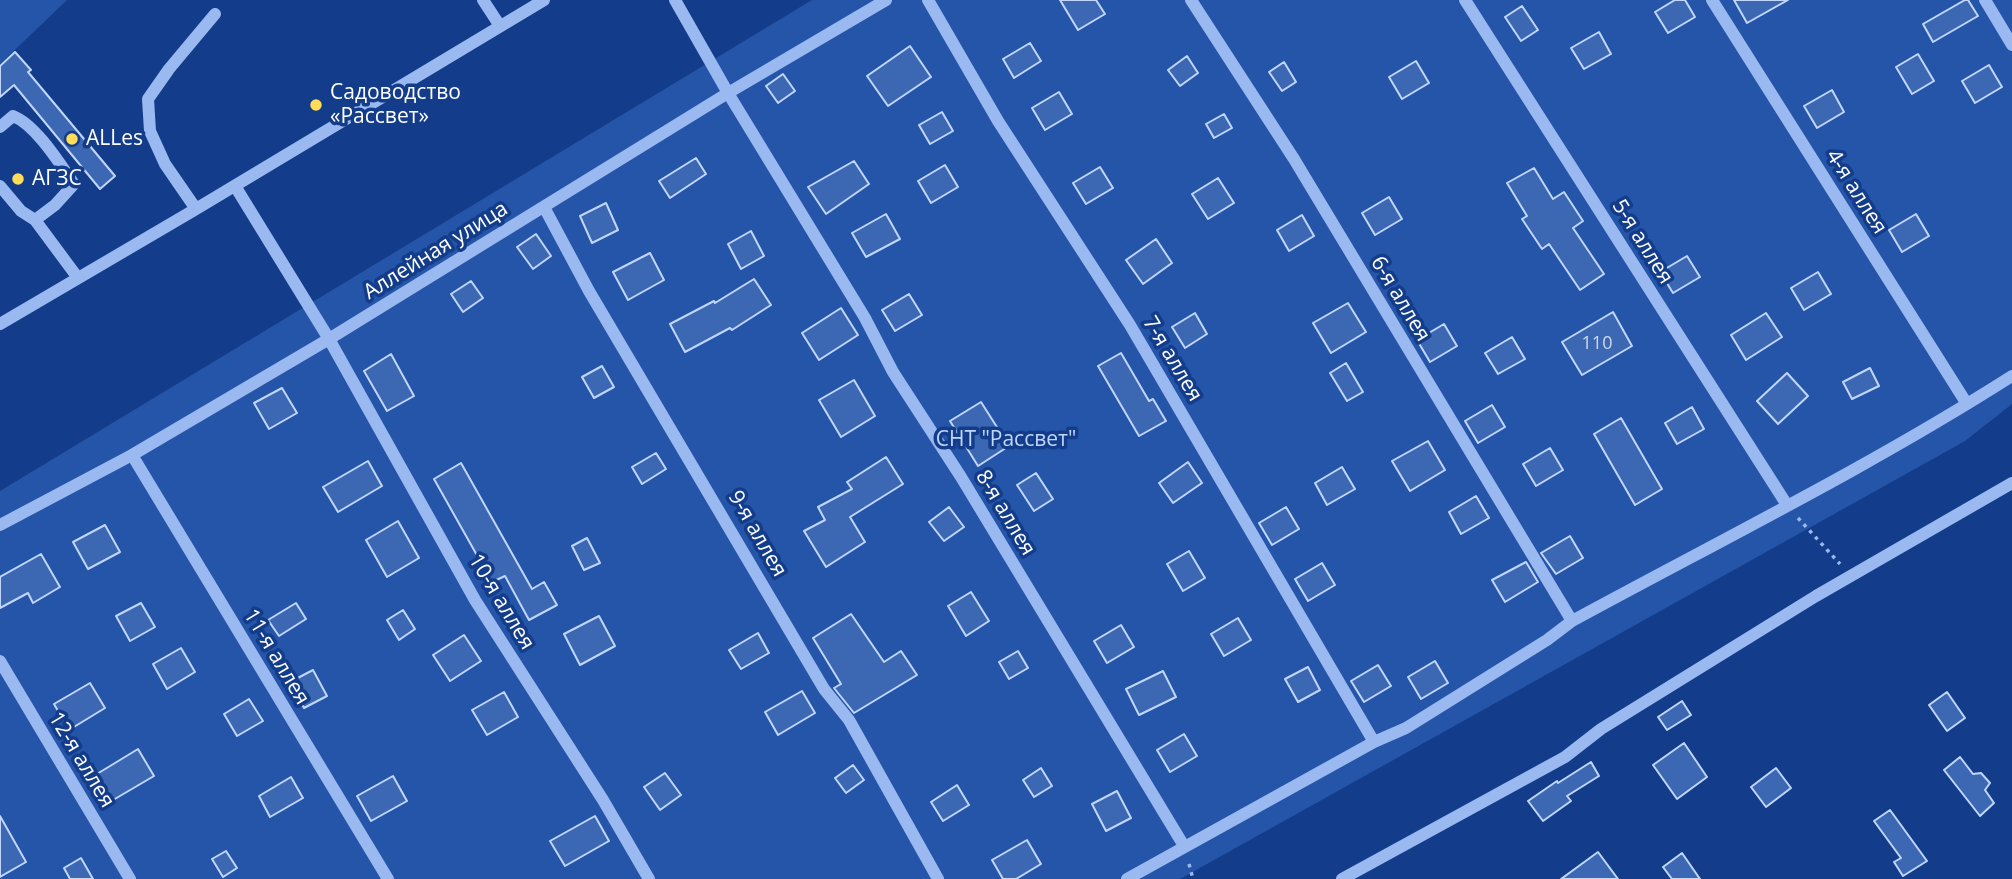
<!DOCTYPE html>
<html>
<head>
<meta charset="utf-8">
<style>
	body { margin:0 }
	canvas { display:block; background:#133d8a }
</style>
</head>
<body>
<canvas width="2012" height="879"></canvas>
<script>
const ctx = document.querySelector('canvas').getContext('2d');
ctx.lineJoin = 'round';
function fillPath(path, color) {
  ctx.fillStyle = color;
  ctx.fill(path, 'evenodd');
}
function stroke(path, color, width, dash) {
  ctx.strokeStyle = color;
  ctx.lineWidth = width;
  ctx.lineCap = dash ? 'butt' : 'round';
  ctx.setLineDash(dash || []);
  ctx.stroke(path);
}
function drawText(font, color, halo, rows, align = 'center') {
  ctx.font = font + ' "Open Sans",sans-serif';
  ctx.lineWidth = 7;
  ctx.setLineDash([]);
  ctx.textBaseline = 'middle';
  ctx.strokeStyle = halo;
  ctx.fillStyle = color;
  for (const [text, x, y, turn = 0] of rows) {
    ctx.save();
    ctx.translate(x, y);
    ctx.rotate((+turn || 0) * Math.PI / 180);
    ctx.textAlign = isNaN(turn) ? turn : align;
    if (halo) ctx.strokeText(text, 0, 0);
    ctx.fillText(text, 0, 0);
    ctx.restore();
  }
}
fillPath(new Path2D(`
	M0,0H67L0,64Z
	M812,0H2012V404L1965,441L1180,879H0V491Z`), '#2555a9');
const building = new Path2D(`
	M1060,0H1096L1105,14L1078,30Z
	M1675,0H1685L1695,17L1668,33L1655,12Z
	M1734,0H1788L1747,23Z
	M1965,0H1968L1978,16L1933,42L1923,24Z
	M1522,6L1538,30L1521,41L1505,17Z
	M1599,32L1611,54L1584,69L1571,48Z
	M1030,43L1041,61L1014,78L1003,59Z
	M910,46L931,77L888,106L867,76Z
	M15,52L31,70L28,72L115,176L100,189L14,85L0,97V66Z
	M1918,54L1934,81L1912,94L1896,67Z
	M1187,56L1198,73L1180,86L1168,70Z
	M1416,61L1429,83L1402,99L1389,77Z
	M1284,62L1296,82L1282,91L1269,72Z
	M1989,65L2002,87L1975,103L1962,81Z
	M783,74L795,91L778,103L766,86Z
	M1832,90L1844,112L1817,128L1804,106Z
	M1059,92L1072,114L1045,130L1032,108Z
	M942,112L953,131L930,144L919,125Z
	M1224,114L1232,128L1214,138L1206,124Z
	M696,158L706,174L670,198L659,181Z
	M854,161L869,184L826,214L808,187Z
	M945,165L958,187L931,203L918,181Z
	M1100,167L1113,188L1086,204L1073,183Z
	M1534,168L1553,199L1564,192L1583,221L1573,228L1604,274L1580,290L1549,244L1542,249L1522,219L1527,216L1507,183Z
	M1218,178L1234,203L1208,219L1192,194Z
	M1389,197L1402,219L1375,235L1362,213Z
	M606,203L618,230L592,243L580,216Z
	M886,214L900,239L866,257L852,233Z
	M1916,214L1929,236L1902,252L1889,230Z
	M1302,215L1314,236L1289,251L1277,230Z
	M751,231L764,256L741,269L728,244Z
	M536,234L551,256L533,269L517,247Z
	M1156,239L1172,263L1143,284L1126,260Z
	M650,253L664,280L628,300L613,272Z
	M1687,256L1700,277L1673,293L1660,272Z
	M1818,272L1831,294L1804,310L1791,288Z
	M754,279L771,305L732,330L730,328L685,352L670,324L714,301L715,303Z
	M471,281L483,298L463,312L451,294Z
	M909,294L922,315L895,331L882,310Z
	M1348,303L1366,332L1331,353L1313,323Z
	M841,308L858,335L819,360L802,333Z
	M1613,312L1632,346L1582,375L1562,342Z
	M1195,313L1207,334L1185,348L1172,327Z
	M1766,313L1782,337L1746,360L1731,335Z
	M1444,324L1457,346L1430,362L1417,340Z
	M1512,337L1525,359L1498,374L1485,353Z
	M1121,353L1149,401L1153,399L1166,421L1139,436L1098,366Z
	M391,354L414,396L387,411L364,371Z
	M1346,363L1363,392L1347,401L1330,373Z
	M602,366L614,387L594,398L582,377Z
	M1870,368L1879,386L1852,399L1843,382Z
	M1787,373L1808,396L1778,424L1757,401Z
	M854,380L875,416L841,437L819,400Z
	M282,388L297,413L269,429L254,403Z
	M981,402L1009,446L978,466L950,421Z
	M1492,405L1505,427L1478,443L1465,421Z
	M1692,407L1704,429L1677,444L1665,423Z
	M1621,418L1662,489L1635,505L1594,434Z
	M1428,441L1445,470L1410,491L1392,461Z
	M1550,448L1563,470L1536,486L1523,464Z
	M656,453L666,469L642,484L632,467Z
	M886,457L903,484L850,517L865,542L826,567L804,531L825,520L818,507L852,489L847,482Z
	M368,461L382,486L338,512L323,487Z
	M1188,462L1202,483L1173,503L1159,483Z
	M461,463L532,589L544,582L557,605L529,620L505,576L492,582L434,479Z
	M1342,467L1355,489L1327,505L1315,483Z
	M1036,473L1053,499L1034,511L1017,485Z
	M1476,496L1489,518L1461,534L1449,512Z
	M949,507L964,527L944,541L929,522Z
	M1286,507L1299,529L1272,545L1259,523Z
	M398,521L419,558L387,577L366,540Z
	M105,525L120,552L88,569L73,542Z
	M1570,536L1583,558L1556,574L1541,553Z
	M587,538L600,563L584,570L572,546Z
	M1189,551L1205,578L1183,591L1167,564Z
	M41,554L60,587L33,603L28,593L0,608V577Z
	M1526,562L1538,582L1505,602L1492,580Z
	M1322,563L1335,585L1308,601L1295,579Z
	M971,592L989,621L966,636L948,606Z
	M141,603L155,627L130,641L116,616Z
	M296,603L306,619L279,636L268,620Z
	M403,610L415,629L399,640L387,620Z
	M851,614L884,662L901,651L917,675L854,713L834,688L841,684L813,638Z
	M599,616L615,646L580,665L564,634Z
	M1238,618L1251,640L1224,656L1211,634Z
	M1121,625L1134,647L1107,663L1094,641Z
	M758,633L769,653L741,669L729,650Z
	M464,635L481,661L450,681L433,655Z
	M181,648L195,672L167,689L153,664Z
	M1018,651L1028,668L1009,679L999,662Z
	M1435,661L1448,683L1421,699L1408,677Z
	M1378,665L1391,686L1364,702L1351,681Z
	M1308,667L1320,690L1298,702L1285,679Z
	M313,670L327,696L304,708L290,682Z
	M1163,671L1176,697L1139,715L1126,689Z
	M90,683L105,708L69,730L54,704Z
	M802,691L815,713L778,735L765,712Z
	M504,692L518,717L487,735L472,710Z
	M1947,692L1965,718L1947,731L1929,705Z
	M249,699L263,721L237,736L224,714Z
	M1682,701L1691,715L1667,730L1658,717Z
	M1184,734L1197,756L1170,772L1157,750Z
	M1684,743L1707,777L1677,799L1653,765Z
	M138,749L154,776L108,803L92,777Z
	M1960,757L1973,774L1981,773L1990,783L1985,790L1994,803L1980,816L1944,770Z
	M1591,762L1599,776L1567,796L1571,801L1543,821L1528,801L1557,781L1558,783Z
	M853,765L864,780L846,793L835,778Z
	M1041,768L1052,786L1034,797L1023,780Z
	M1776,768L1791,788L1766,807L1751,787Z
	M665,773L681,795L660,810L644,787Z
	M393,776L407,801L371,821L357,796Z
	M291,777L303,798L270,817L259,796Z
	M957,785L969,805L943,821L931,802Z
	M1117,791L1131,818L1106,831L1092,804Z
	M1890,810L1927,861L1903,876L1894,862L1901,858L1874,821Z
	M0,816L26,862L0,877Z
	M595,816L609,841L565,866L550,841Z
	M1027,840L1041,864L1016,879H1003L992,860Z
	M226,851L237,868L223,877L212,859Z
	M1598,852L1618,879H1561Z
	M1682,853L1700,879H1672L1663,867Z
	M81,858L93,879H70L64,868Z`);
fillPath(building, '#3c67b3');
stroke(building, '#c0d6fc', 2);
stroke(new Path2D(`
	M1798,518L1840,564
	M1189,864L1193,879`), '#9ab9f0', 3.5, [3.5, 5]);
stroke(new Path2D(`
	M483,0L500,26
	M675,0L728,93L865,318L893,372L961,477L1184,846
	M928,0L998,121L1130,325L1374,742
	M1191,0L1294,159L1572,621
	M1465,0L1787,505
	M1712,0L1967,404
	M1985,0L2012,45
	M0,127L13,116C36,125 60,164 74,184L55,205L35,220
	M0,186L21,211L35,220L78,278
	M235,186L329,339L475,600L603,800L649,879
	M544,207L589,291L824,689L849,720L938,879
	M196,209L165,164L150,131L148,99L169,69L215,14
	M0,324L196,209L544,0
	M132,455L388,879
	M0,525L132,455L329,339L728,93L886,0
	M0,661L130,879
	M1127,879L1374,742L1406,728L1547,640L1572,621C1719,541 1871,466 2012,376
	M1342,879L1565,757L1601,729L1816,596L2012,483`), '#9ab9f0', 12);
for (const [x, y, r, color] of [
	[316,105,7,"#ffdd59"],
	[72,139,7,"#ffdd59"],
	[18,179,7,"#ffdd59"]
]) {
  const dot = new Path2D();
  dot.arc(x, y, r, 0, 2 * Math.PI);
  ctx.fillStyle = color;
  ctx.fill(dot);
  stroke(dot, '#133d8a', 2.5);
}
drawText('18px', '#ced9ec', null, [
	["110",1597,344]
]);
drawText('21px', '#fff', '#133d8a', [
	["Садоводство",330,93],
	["«Рассвет»",330,117],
	["ALLes",86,139],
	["АГЗС",32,179]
], 'left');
drawText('21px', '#fff', '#133d8a', [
	["4-я аллея",1856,192,58],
	["5-я аллея",1642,242,58],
	["Аллейная улица",436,251,-32],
	["6-я аллея",1400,299,59],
	["7-я аллея",1172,359,59],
	["8-я аллея",1005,513,59],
	["9-я аллея",757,534,60],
	["10-я аллея",501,602,59],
	["11-я аллея",276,657,59],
	["12-я аллея",81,760,59]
]);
drawText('21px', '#c0d6fc', '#133d8a', [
	["СНТ \"Рассвет\"",1006,440]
]);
</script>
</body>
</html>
